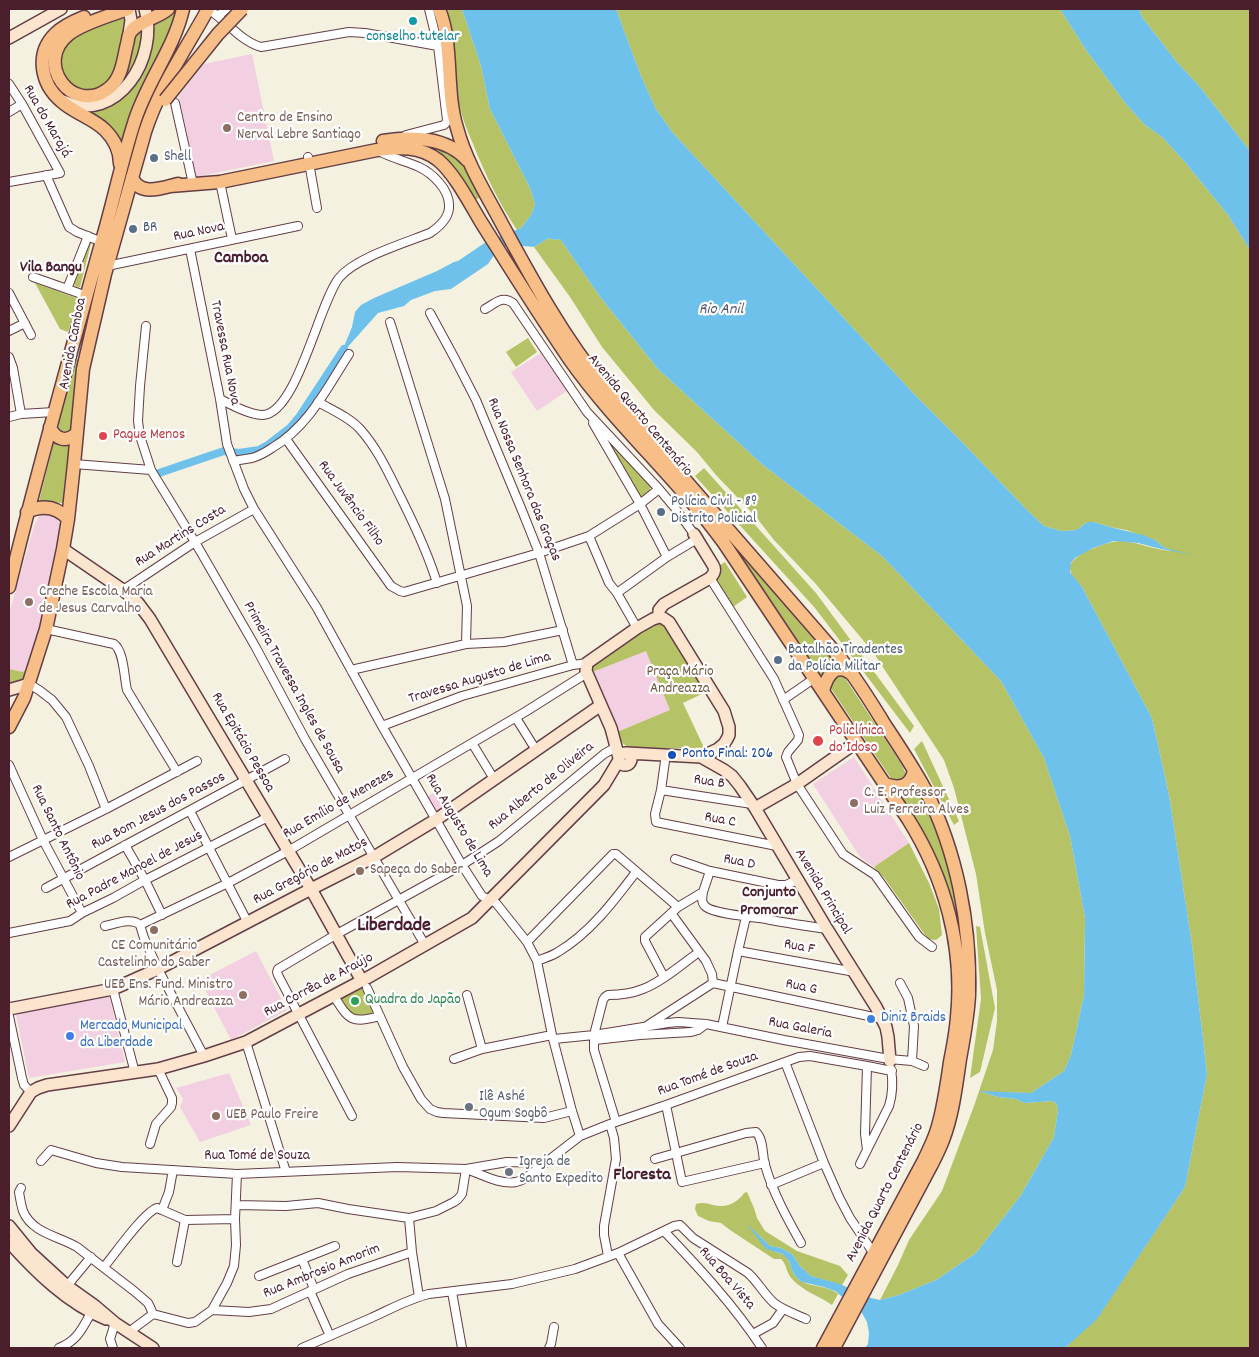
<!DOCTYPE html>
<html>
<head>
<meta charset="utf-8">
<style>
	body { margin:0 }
	#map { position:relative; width:1259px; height:1357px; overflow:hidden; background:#f5f1e0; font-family:Dekko,sans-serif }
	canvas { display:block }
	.frame { position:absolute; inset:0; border:10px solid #4a1f2b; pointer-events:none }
</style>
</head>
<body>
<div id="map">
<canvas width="1259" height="1357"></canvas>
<div class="frame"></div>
</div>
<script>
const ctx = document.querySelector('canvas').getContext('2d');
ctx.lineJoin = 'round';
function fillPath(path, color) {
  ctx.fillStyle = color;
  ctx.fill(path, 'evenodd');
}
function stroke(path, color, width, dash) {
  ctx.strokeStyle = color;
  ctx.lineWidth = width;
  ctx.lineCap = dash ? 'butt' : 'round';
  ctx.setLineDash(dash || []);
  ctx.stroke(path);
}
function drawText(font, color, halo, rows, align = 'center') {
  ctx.font = font + ' Dekko,sans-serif';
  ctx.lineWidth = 4.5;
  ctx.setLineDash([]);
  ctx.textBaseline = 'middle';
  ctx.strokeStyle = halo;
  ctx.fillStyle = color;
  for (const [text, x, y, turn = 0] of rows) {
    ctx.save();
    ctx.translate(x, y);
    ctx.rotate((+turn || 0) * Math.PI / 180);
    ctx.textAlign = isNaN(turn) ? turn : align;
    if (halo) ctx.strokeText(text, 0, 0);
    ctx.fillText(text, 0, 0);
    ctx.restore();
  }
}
fillPath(new Path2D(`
	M252,54L274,161L196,177L179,96L204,64Z
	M541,353L567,391L537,411L511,372Z
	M44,513L57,519L61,526L49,591L31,665L23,672L9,669V614L34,526L39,516Z
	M646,650L670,710L617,732L592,672Z
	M854,757L909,843L874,867L860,857L813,784Z
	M438,790L448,806L437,814L427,797Z
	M256,951L287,1010L231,1040L200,980Z
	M109,995L125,1062L29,1078L15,1010Z
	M229,1073L251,1125L200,1142L180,1107L183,1099L176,1088Z`), '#f2cfe1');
fillPath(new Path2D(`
	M174,9H179L122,153L81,110L110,103L152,38L153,25L154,23Z
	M447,9H462L481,66L490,109L530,188L535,204L531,215L521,228L517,230C499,203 485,174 473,144C467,130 461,115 458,100C453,70 456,39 447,9Z
	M616,9H1060L1086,50L1126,104L1144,124L1162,137L1184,161L1228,215L1250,250V1348H1065L1097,1318L1185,1187L1207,1074L1192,945L1169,795L1152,718L1082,587C1078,582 1070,575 1070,568C1070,554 1109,541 1121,541C1139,542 1156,551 1174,551L1165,548L1155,540L1126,530L1110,527L1094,522H1087L1077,530L1062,531L1044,526L1029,512L961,441L914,394L673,133L656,109L641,76Z
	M1139,9H1250V151L1200,87L1176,61L1142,17Z
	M124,14L127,20L115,73L108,82L95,89L84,91L69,85L59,66L66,40Z
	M142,26C147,33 144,45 142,52C137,67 129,80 117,90C93,108 52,107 47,72C45,61 47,53 53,43L55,46C53,50 51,53 51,57C44,95 93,111 117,85C128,72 128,33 142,26Z
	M415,141L442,147L464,162L482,196L474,201Z
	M549,238L555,240L560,239L601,298L658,369L763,465L882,556L1001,681L1044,758L1070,836L1085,918L1084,995L1071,1055L1064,1071L1031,1093L982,1092L998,1097L1016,1099L1025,1103L1053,1101L1057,1105L1058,1110L1054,1137L1021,1195L976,1253L936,1280L899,1295L880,1300L898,1265L909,1240L942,1191L974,1106L993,1050L997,1021V990L985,933L976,874L954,788L944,760L873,652L815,583L774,540L756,517L716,475L697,452L654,410L602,347L570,297L534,247Z
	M88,240H92L80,287L78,288L74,285Z
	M35,283L79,299L68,332L60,329Z
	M528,338L537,352L516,367L506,352Z
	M75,358L81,362L72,431C65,433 62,432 58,426Z
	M603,433L652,485L649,491L640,498Z
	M54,442L71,444L63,503L39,501Z
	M704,468L816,593L914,726L910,733L815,608L695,476Z
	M724,535H728L840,664L825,671L821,675L819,674Z
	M725,562L747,597L733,607L716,581L719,574L717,567Z
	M653,622L664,623L708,691L683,703L706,752H698L682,748H629L621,742L617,732L670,710L646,651L595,671L592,672L591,666Z
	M31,665C25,681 24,681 9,688V669L23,672Z
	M841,675L845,678L902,765L906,774L905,780H892L830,687V678Z
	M922,741L959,821L954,825L914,749Z
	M914,781C931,812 943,845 951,879C956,896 958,915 961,932L958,933L901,792L907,790Z
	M909,843L929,883L939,909L942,935L936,940L928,939L885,879L874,867Z
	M976,926L980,927L995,1008L980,1072L970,1078L981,999Z
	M362,986L376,1015L365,1018L351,1016L338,999Z
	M747,1192L754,1208L757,1218L765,1231L797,1251L840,1266L848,1275L842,1285L811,1276L800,1266L792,1254L781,1248L770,1246L749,1226C754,1231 768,1248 774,1251C779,1254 783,1252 787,1258C792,1266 792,1276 801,1281C813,1288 828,1285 838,1294L832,1305C819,1296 803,1291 792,1279C786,1273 787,1264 781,1259H774L730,1230L721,1223L709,1221L698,1216L695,1209L696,1204C707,1201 711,1206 720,1206C729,1207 740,1200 744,1193Z`), '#b5c265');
fillPath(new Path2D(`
	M462,9H616L641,76L656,109L673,133L914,394L961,441L1029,512L1044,526L1062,531L1077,530L1087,522H1094L1110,527L1143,535L1155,540L1165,548L1194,555L1161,549L1138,543L1114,541L1093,548L1075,558L1071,563L1070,572L1082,587L1152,718L1169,795L1192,945L1207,1074L1185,1187L1097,1319L1065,1348H865L868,1344L869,1333L867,1322L862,1313L835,1291L824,1287L802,1282L796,1277L792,1270L789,1261L783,1254L766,1249L746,1223L770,1246L781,1248L792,1254L800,1266L811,1276L840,1284L871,1298L880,1300L899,1295L936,1280L976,1253L1021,1195L1054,1137L1058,1110L1057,1105L1053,1101L1025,1103L1016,1099L998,1097L979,1091L1031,1093L1064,1071L1071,1055L1084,995L1085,918L1070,836L1044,758L1001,681L882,556L763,465L658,369L601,298L560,239L555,240L549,238L534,247L513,245L506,246L496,252L488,264L451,289L435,291L411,300L404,306L378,313L345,350L343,349L352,327L355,312L361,305L374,298L437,271L454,262L458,261L486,242L521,228L531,215L535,204L530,188L490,109L481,66Z
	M1060,9H1139L1142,17L1176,61L1200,87L1250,151V250L1228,215L1184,161L1162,137L1144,124L1126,104L1086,50Z`), '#6ec1ea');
stroke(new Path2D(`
	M159,473L224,451L239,453L259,450L268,445L290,428L300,416L344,349`), '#6ec1ea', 8);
const street = new Path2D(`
	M208,9C226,20 240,41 261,47L349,32L365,33L438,46
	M219,15L227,9
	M9,84L22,104L60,173L9,182
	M175,103L193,184
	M9,112L22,104
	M406,135L444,125L446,123L447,120L438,46L429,9
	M308,157L317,208
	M46,175L69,227L77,232L102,242
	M220,182L232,239
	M190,249L220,399L227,444L244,489L254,509L317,608L382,726L462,865L482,896L496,903L527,942L537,961L552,1035L572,1111L580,1136
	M107,266L298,226
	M33,277L87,296
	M67,289L88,236
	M9,293L31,335
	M485,309C496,303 502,295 513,303L587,412L659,489L675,508L694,534
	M430,313L455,359L476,400L523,513L539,553L573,665
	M390,322L445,499L467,606L466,644
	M146,326L140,386L138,421L140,436L151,470L195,542L255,646L305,739L425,945
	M9,331L25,323
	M9,357L13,368L21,414
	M220,399C231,405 251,415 263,415C297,413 319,303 339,278C355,258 405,243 430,233C439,227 450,217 449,205C449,189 432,173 419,167C406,161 391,158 379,151
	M318,402C332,410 349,417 360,429C378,449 389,474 401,498C415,526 428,553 437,583
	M9,417L21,414L54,412
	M593,423L640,504L667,557
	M286,439L391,586L400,591L404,592L539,553L589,536L640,504L659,489
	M233,461C239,460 246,459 252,458C259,456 266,452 272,448C309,426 327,388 349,354
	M74,464L151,470
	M589,536L609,583L617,593L637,628
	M710,578L774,679L799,735L798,740L788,752L786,757L797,784L843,854L875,875L919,937L932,947
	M123,590L195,542L254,509
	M617,593L667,557L697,539
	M46,629L114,644C124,651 124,677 127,690L177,772
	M351,670L466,644L504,642L563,630
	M29,684L39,690L52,700L66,717L89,766L106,809
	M783,700L812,680H816
	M516,718L536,750
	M382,726L462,696L573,665L587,663
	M472,743L494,779
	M666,754L661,790L655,814L656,822L777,846
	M9,765L43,840L82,913
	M661,790L752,804
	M190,811L248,923
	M125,845L145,880L162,915
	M9,857L106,809L197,761
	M675,859L710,871L778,885H786L797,880
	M46,888L285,759
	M703,892C702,898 701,903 706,907C715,914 753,917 766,919C786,923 807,926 827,929
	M671,913L706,961L712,974L713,983
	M140,925L228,883L288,851L525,712L587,673
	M140,925L144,938L158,969L204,1056
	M105,926C115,924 132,917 140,925
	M9,933L70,921L82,913L113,898L145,880L268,817
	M527,942L613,854H616L678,907
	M738,951L855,972
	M537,961C544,958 552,956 558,952C590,933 614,901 636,872
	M664,977L645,941V937L678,907L703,892L710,871
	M713,983L883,1019
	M900,983L908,998L914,1026L912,1061
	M367,988L403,1067L421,1099L430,1109L437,1112L443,1113L544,1118L572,1111
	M113,989L135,1073
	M467,995L482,1049
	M334,996C349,1020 351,1024 380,1016
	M9,1016L22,1078L24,1085L31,1092
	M648,1025L713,983
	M722,1027L738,951L746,917
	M554,1039L594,1035L668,1023L678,1022L706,1024L784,1040L889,1059L912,1061L924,1066
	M595,1040L640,1035L691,1032L698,1030L706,1024
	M246,1042L286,1172
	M454,1059L482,1049L552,1035
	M785,1062L824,1163L839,1197L850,1218L874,1254
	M666,1105L682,1182L765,1163
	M352,1116L278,975L277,972L278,969L337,934L462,865L499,841L604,754L616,747
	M616,1122L594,1050V1035L603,1000L605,997L608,995C620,995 633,993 643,989C662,982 682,964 699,952
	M150,1144L156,1124L171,1107L172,1103V1098L158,1069
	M867,1150L865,1134L867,1066
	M655,1159L746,1133L756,1132C764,1140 762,1155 765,1165C773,1193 787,1218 801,1243
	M41,1161L51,1150L96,1163L122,1167L237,1174L397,1167L466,1169L507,1162L544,1163
	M860,1164L889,1106C893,1093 893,1081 891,1069
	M466,1169C481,1174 500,1185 516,1182C520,1181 524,1179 527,1177L580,1136L610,1124L666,1105L799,1057L810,1056L867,1066L892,1071
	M771,1185L824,1163
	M21,1188L19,1192C20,1198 21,1205 23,1211C32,1233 58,1236 77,1247L134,1291L148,1303L150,1307L153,1314
	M236,1205L286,1206L318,1203L348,1209L409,1218L436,1211L454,1202L458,1199L462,1194L466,1169
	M162,1210L185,1220L235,1219
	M409,1218L412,1252L419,1297
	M664,1231C700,1269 733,1304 762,1348
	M618,1253L658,1324L680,1348
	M608,1256L604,1235V1226L616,1159L614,1138L610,1124
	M302,1259L314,1289
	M177,1262L185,1220
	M104,1267C114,1255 144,1212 157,1208L162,1210L169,1192L173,1170
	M259,1276L335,1246
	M67,1286L91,1257
	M310,1291L330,1336
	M452,1292L462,1348
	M212,1310L249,1312L271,1309L348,1274L412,1252
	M129,1332L153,1314L188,1323L195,1322L212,1310L227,1283L234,1266L236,1245L235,1219L237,1174
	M753,1334L773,1323L783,1309
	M59,1348C77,1341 82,1329 91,1313
	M113,1348L110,1339L115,1323
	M302,1348C325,1338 348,1328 371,1318C391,1309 408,1299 429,1294L512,1284L575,1269L618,1253L674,1226L680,1225L693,1238L748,1273C758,1282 764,1294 774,1303C783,1310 795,1314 806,1319
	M549,1348L551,1344L554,1327`);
const secondary = new Path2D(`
	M129,9L131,20L129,34
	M9,38L61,9
	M63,101C118,125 159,57 145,9
	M63,549L123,590L138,603L150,619L311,889L362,981
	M659,617V610L664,604L710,578C714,574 716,570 713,565L694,534
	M9,690L29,684
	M627,753L701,757L718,749L724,744L727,739L729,735V727L724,711L669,622L663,618L659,617
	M619 759a6 6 0 1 1 12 0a6 6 0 1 1-12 0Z
	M701,757L724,770L732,776L740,786L755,808L827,929L876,1007L886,1027L888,1037L890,1061
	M619,758L611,728L586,671L587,663L637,628L653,619L659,617
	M755,808L797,784L854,744L858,743
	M9,1009L113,989L158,969L311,889L374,857L437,819L601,705
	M9,1126L31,1092L38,1088L47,1085L158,1069L204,1056L246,1042L367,978L472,918L604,785L619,760
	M9,1226L31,1253L67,1286L95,1306L115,1323L153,1348
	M9,1242C36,1272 68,1304 106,1319`);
const primary = new Path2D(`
	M128,9C111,15 83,23 69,34C33,62 72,116 108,89C122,79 123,60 127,44C128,41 128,36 130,33C136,22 158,18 168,9
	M439,9C454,46 445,90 457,128C466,162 486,194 502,224C533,281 564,338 605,388L841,659C857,680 871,702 885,725C899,746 913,767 925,789C957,852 971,925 969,995C968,1016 964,1037 960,1059C956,1086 953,1114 943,1140C940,1148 936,1156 932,1164L834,1348
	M84,17C74,21 63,26 55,34C35,54 41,84 61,101C74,113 93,118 105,130C115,140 120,151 120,164
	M383,141C411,136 447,137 467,160
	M132,177C139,197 162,188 178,184
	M170,186L220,182L377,150C399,147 420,146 438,160C455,174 470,204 481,222C510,268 539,315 570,360C616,425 677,478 724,543L908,819C945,878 964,947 957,1017C956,1032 953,1047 950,1062C947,1083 944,1105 938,1126C935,1138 929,1149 924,1160L823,1348
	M50,427C55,439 66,443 76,434
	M27,512C42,505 56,506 68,519
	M9,587C37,472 69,358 101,244C113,204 121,163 134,123C146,83 174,49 183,9
	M823,691C827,675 836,661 853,675
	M9,727L24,698L46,629L63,549L68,519L74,464L83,369L105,274L145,132C159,88 186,49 208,9
	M885,784C899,789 911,787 914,770`);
stroke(street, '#643e46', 10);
stroke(secondary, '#643e46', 14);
stroke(primary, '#643e46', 15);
stroke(street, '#fff', 8);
stroke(secondary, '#fce5cf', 11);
stroke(primary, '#f7be87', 12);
const primaryBridge = new Path2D(`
	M165,100L218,34L242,9`);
stroke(primaryBridge, '#643e46', 15, []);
stroke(primaryBridge, '#f7be87', 12);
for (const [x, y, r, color] of [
	[413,21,5,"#0f9aa8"],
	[227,128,5,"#8d6e63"],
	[154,158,5,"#5c6f8a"],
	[133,229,5,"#5c6f8a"],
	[103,436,5,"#e0444e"],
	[661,512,5,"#5c6f8a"],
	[29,602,5,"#8d6e63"],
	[778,660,5,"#5c6f8a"],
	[818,741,6,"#e0444e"],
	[672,755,5,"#1a4fb4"],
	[854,803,5,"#8d6e63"],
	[360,871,5,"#8d6e63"],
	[154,930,5,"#8d6e63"],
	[243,995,5,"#8d6e63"],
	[355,1001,5,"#2e9e5b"],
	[871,1019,5,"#3f7fe0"],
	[70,1036,5,"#3f7fe0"],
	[469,1107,5,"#6b7280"],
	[216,1116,5,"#8d6e63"],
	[509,1172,5,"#6b7280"]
]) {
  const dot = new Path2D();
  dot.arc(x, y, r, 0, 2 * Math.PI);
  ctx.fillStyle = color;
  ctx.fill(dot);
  stroke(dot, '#fff', 2);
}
drawText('15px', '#0d838f', '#fff', [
	["conselho tutelar",413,38]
]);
drawText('15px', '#785e54', '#fff', [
	["Centro de Ensino",237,119],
	["Nerval Lebre Santiago",237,136],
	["Creche Escola Maria",39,593],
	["de Jesus Carvalho",39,610],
	["C. E. Professor",864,794],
	["Luiz Ferreira Alves",864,811],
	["Sapeça do Saber",370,871],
	["CE Comunitário",154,947,"center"],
	["Castelinho do Saber",154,964,"center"],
	["UEB Ens. Fund. Ministro",233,986,"right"],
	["Mário Andreazza",233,1003,"right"],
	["UEB Paulo Freire",226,1116]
], 'left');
drawText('15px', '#4a1f2b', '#fff', [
	["Rua do Marajá",46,122,60],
	["Rua Nova",199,233,-12],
	["Avenida Camboa",74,344,-79],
	["Travessa Rua Nova",224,353,79],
	["Avenida Quarto Centenário",639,416,50],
	["Rua Nossa Senhora das Graças",523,480,68],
	["Rua Juvêncio Filho",350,504,54],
	["Rua Martins Costa",181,537,-32],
	["Travessa Augusto de Lima",480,679,-17],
	["Primeira Travessa Ingles de Sousa",293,688,61],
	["Rua Epitácio Pessoa",242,743,60],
	["Rua B",709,783,9],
	["Rua Alberto de Oliveira",542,787,-39],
	["Rua Emílio de Menezes",339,805,-30],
	["Rua Bom Jesus dos Passos",159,812,-28],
	["Rua C",720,821,11],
	["Rua Augusto de Lima",458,826,59],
	["Rua Santo Antônio",57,833,64],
	["Rua D",739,863,12],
	["Rua Padre Manoel de Jesus",135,871,-28],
	["Rua Gregório de Matos",311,872,-28],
	["Avenida Principal",822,892,59],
	["Rua F",799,948,11],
	["Rua Corrêa de Araújo",319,986,-28],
	["Rua G",801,988,12],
	["Rua Galeria",800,1029,11],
	["Rua Tomé de Souza",708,1075,-20],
	["Rua Tomé de Souza",257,1157],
	["Avenida Quarto Centenário",886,1193,-63],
	["Rua Ambrosio Amorim",322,1272,-22],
	["Rua Boa Vista",726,1279,49]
]);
drawText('15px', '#4e5e75', '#fff', [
	["Shell",164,158],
	["BR",143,229],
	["Polícia Civil - 8º",671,503],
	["Distrito Policial",671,520],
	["Batalhão Tiradentes",788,651],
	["da Polícia Militar",788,668]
], 'left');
drawText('15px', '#be3a42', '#fff', [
	["Pague Menos",113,436],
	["Policlínica",829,732],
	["do Idoso",829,749]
], 'left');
drawText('15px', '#6f583f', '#fff', [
	["Praça Mário",680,673],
	["Andreazza",680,690]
]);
drawText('15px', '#164399', '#fff', [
	["Ponto Final: 206",682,755]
], 'left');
drawText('15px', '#27864d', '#fff', [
	["Quadra do Japão",365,1001]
], 'left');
drawText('15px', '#366cbe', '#fff', [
	["Diniz Braids",881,1019],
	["Mercado Municipal",80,1027],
	["da Liberdade",80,1044]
], 'left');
drawText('15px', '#5b616d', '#fff', [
	["Ilê Ashé",479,1098],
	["Ogum Sogbô",479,1115],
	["Igreja de",519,1163],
	["Santo Expedito",519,1180]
], 'left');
drawText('bold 16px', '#4a1f2b', '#fff', [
	["Vila Bangu",51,269],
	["Conjunto",769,894],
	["Promorar",769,912]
]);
drawText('italic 16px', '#57586e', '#fff', [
	["Rio Anil",721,311]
]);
drawText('bold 18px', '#4a1f2b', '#fff', [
	["Camboa",241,260],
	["Floresta",642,1177]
]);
drawText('bold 20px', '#4a1f2b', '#fff', [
	["Liberdade",394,927]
]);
</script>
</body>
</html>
